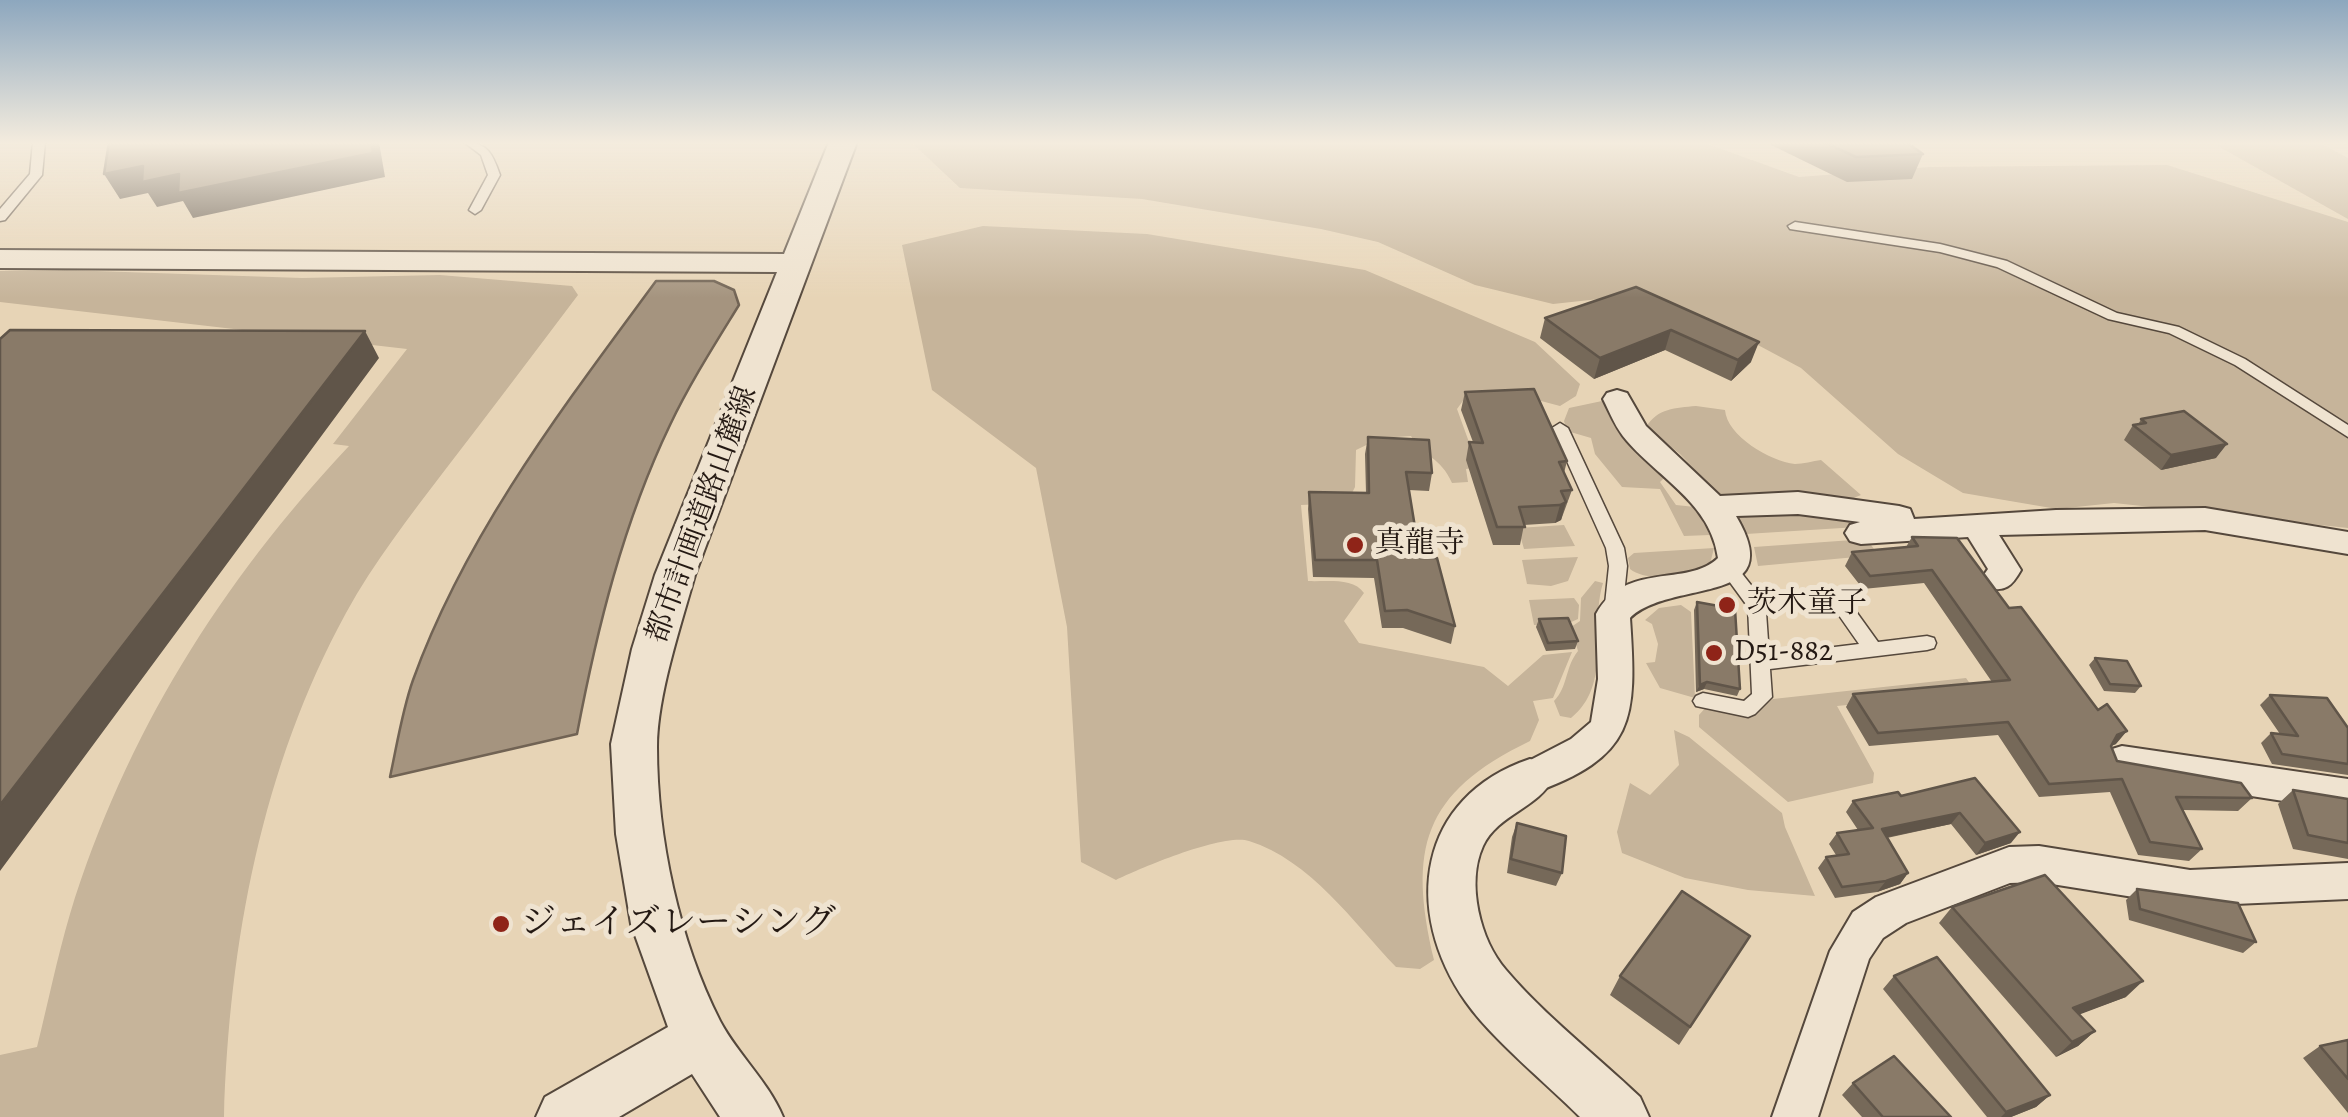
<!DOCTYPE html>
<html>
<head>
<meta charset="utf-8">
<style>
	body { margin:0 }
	canvas { display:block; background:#e7d4b6 }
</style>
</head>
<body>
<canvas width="2348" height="1117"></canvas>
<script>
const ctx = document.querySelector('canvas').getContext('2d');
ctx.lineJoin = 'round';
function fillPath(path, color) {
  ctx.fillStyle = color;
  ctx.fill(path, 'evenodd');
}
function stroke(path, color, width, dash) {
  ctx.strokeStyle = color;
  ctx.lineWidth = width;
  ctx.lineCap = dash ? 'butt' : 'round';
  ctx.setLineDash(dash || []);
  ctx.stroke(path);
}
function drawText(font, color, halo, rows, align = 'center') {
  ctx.font = font + ' Alegreya,"Noto Serif JP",serif';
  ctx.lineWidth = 10;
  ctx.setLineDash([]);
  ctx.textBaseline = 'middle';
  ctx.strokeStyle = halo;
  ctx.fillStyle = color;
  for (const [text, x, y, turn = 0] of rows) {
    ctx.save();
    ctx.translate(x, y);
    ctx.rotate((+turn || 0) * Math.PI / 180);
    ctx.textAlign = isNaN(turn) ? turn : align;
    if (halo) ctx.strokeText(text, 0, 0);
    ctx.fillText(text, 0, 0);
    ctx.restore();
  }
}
fillPath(new Path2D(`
	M911,142H1702L1799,177L1929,167L2167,165L2348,222V528L2114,503L2057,509L1963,493L1898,454L1801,368L1756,344L1636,295L1553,304L1475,285L1378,242L1321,229L1142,199L960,188Z
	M2235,142H2318L2348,158V219L2216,145Z
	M983,226L1147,234L1365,270L1535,342L1580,384L1576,396L1560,406L1511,393L1465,398L1457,409L1478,467L1466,469L1468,482L1452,483C1441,457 1423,457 1411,436L1381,438L1356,450L1355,487L1347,503L1301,505L1308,581C1326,582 1353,577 1364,593L1344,621L1359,643L1484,667L1508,686L1543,655L1572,652L1553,698L1533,701L1539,720L1530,741C1422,793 1408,849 1434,960L1420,969L1396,967C1353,922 1310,860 1249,841C1223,833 1141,868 1116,880L1081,862L1067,627L1036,468L932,390L902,245Z
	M66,270L302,278L440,275L572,286L578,295C534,353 490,412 445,470C410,516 374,562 346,613C262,766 229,944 224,1117H0V1055L37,1047C48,1003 57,958 70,914C125,735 221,582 349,446L333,444L407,349L0,302V271Z
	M1602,401L1620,433L1666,476L1660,482L1676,505L1695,507L1710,535L1684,536L1660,489L1622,487L1595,454L1591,438L1567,431L1564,421L1569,408Z
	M1696,406L1725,410C1727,436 1770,461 1795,464C1803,464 1813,461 1821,460L1861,495L1851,499L1756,494L1724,500L1680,454L1646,427C1658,408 1675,408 1696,406Z
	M1789,510L1847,516L1858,527L1746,534L1734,513Z
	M1564,525L1575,546L1524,549L1518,528Z
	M1867,539L1878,555L1758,566L1754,547Z
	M1714,548L1710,564C1690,574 1649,584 1630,569L1628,558L1634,553Z
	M1578,557L1568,581L1551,586L1527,584L1522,560Z
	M1595,581L1603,583C1589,629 1613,684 1571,718L1560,716L1554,701C1568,687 1565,667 1578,651L1571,627L1580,621L1581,598Z
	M1574,598L1579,605L1578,619L1569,623L1534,625L1529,600Z
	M1681,605L1691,612L1695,698L1660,688L1646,663L1655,662L1658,644L1652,624L1645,620L1659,608Z
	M1966,678L1976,692L1837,706L1874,773L1873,783L1788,802L1699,727V715L1707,706L1751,714L1773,699Z
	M1674,730L1689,737L1782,813L1785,827L1815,896L1748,890L1685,878L1622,853L1617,832L1630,783L1650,795L1679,765Z`), '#c6b49a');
const water = new Path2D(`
	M656,281H714L734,290L739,305C715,344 690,383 670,425C623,523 597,629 577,734L390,777C397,745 402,711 413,680C466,533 564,406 656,281Z`);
fillPath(water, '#a5947f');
stroke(water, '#716354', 2.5);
const service = new Path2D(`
	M33,142H45L42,175L5,220L0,221V209L30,174Z
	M464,142C488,142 493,155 500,175L481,210L475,214L469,210L488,175L481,155Z
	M1795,222L1940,244L2007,261L2117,313L2179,327L2245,359L2348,425V437L2235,365L2169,333L2108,319L1997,267L1940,252L1790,229L1788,226Z
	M1560,423L1568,428L1624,548L1627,566L1622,614L1619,619H1607L1604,614L1609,566L1606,548L1552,428Z
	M1730,564L1736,566L1762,599L1836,590L1842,592L1878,642L1927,636L1934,638L1936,643L1934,648L1927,650L1770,669L1772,697L1755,714L1748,717L1696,706L1693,701L1696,696L1703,693L1744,701L1752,694L1748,607L1721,570ZM1831,604L1859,644L1769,655L1766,612Z`);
const minor = new Path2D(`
	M1617,390L1627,393L1646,426L1720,496L1798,492L1899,506L1910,509L1914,519L2056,510L2205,508L2348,532V554L2205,530L1999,535L2021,570C2012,586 2005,593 1986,587L1981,579L1988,569L1968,537L1861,544L1850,541L1845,533L1850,525L1860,522L1798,514L1736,516C1791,608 1671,578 1630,618C1637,720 1636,757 1530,794L1517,789L1511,778L1517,767L1571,739L1591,722L1598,679L1596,614C1626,560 1687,588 1718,558C1711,504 1660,479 1627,441C1616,429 1610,413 1603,399L1607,393Z
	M2122,746L2348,779V811L2122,776L2109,772L2103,761L2109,750Z
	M2039,846L2190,870L2348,863V899L2190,906L2039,882L2010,883L1906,923L1883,938L1869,959L1818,1117H1772L1830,951L1853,912L1876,897L2009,847Z`);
const tertiary = new Path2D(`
	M829,142H857L695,575C681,625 657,696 657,747C657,838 679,940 720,1021C738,1055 768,1081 783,1117H720L692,1074L619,1117H536L545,1097L668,1027L631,924L616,834L611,744L632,649L655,575L777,272L0,268V250L784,254Z
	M1530,759L1547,764L1553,778C1539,808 1498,814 1483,846C1466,883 1480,940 1506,970C1545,1016 1596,1055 1640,1097L1649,1117H1580C1547,1084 1491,1038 1466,1002C1402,911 1417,797 1530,759Z`);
stroke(service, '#55483c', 3);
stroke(minor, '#55483c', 4);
stroke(tertiary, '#55483c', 4);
fillPath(service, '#efe3d0');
fillPath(minor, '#efe3d0');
fillPath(tertiary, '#efe3d0');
fillPath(new Path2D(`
	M1765,142H1906L1923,154L1912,179L1847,182Z
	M1636,287L1751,362L1731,381L1665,350L1594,379L1540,338L1545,318Z
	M1465,392L1567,461L1564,473L1572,490L1561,520L1555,523L1524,525L1520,545H1493L1466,460L1469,442H1473L1461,410Z
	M2141,419L2216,458L2161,470L2124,440L2133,425H2138Z
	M1368,437L1432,473L1429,491L1409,490L1420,558L1455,626L1451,644L1403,628H1382L1374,578L1313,577L1308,509L1309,492L1366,493L1365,454Z
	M1912,537L2009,608L2116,744L2111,746L2117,761L2252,798L2238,811L2183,810L2202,849L2189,861L2138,855L2110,792L2039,797L1998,735L1869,746L1846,707L1853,694L1992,682L1924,583L1863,589L1845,566L1852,552L1906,547Z
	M1697,602L1740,689L1737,696L1704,689L1696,692L1694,610Z
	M1539,619L1578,641L1575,649L1546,651L1536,627Z
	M2095,658L2141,686L2135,693L2104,691L2089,665Z
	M2270,695L2348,728V775L2272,764L2261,743L2271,733L2280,734L2260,705Z
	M1975,778L2011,843L1976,855L1951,824L1887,838L1908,873L1900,884L1877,892L1835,898L1818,868L1826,857L1836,855L1829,844L1837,833L1858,830L1846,812L1853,801L1901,796Z
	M2293,790L2348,799V859L2293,849L2278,804Z
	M1517,823L1562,873L1556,886L1507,873L1512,837Z
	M2137,889L2256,942L2243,953L2129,920L2126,900Z
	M1952,907L2126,997L2079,1014L2095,1031L2078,1046L2056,1057L1939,923Z
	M1750,936L1679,1045L1610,995L1620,976Z
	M1894,976L2050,1095L2036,1107L2011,1117H1987L1883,989Z
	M2348,1040V1113L2303,1058L2320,1046Z
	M1853,1083L1951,1117H1862L1842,1095Z`), '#766959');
fillPath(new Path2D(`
	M371,142H379L385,177L193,218L183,201L157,207L148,193L120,199L104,174L143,166L179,174Z
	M1671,330L1665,350L1594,379L1600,358Z
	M365,331L379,358L0,871V805Z
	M1759,342L1751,362L1731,381L1738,360Z
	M2227,444L2216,458L2161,470L2171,455Z
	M1566,502L1561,520L1555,523L1560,505Z
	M1707,682L1704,689L1696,692L1700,685Z
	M2127,731L2116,744L2106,748L2117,735Z
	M1960,813L1951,824L1874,840L1882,829Z
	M2020,832L2011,843L1976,855L1985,843Z
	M1908,873L1900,884L1877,892L1886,881Z
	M2143,981L2126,997L2057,1023L2073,1008Z
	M2095,1031L2078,1046L2056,1057L2072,1042Z
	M2050,1095L2036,1107L2011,1117H2001L2006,1112Z`), '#605549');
const building = new Path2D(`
	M109,142H371L373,153L178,193L179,174L142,182L143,166L104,174Z
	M1824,142H1906L1923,154L1856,157Z
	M1636,287L1759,342L1738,360L1671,330L1600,358L1545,318Z
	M10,330L365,331L0,805V339Z
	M1534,389L1567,461L1559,462L1572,490L1561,491L1566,502L1560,505L1519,507L1525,527H1497L1469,442L1483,443L1465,392Z
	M2184,411L2227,444L2171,455L2133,425L2146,423L2141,419Z
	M1368,437L1429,440L1432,473L1406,472L1420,558H1437L1455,626L1407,610L1385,611L1377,560H1315L1309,492L1369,493Z
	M1912,537L1957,538L2009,608L2021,607L2098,710L2107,704L2127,731L2117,735L2111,746L2117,761L2241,783L2252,798L2176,797L2202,849L2150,842L2122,779L2049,784L2008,722L1878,733L1853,694L2010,680L1932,570L1870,576L1852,552L1918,546Z
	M1697,602L1735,609L1740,689L1707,682L1700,685Z
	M1568,618L1578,641L1548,643L1539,619Z
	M2095,658L2127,661L2141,686L2110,684Z
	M2270,695L2327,698L2348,728V764L2282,754L2271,733L2298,736Z
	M1975,778L2020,832L1985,843L1960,813L1882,829L1908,873L1886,881L1842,887L1826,857L1849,854L1837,833L1873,828L1853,801L1898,792L1901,796Z
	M2293,790L2348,799V843L2308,835Z
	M1517,823L1566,836L1562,873L1511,859Z
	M2045,875L2143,981L2073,1008L2095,1031L2072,1042L1952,907Z
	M2137,889L2238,903L2256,942L2140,909Z
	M1682,891L1750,936L1690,1027L1620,976Z
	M1937,957L2050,1095L2006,1112L1894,976Z
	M2348,1040V1079L2320,1046Z
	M1894,1056L1951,1117H1883L1853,1083Z`);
fillPath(building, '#897a68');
stroke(building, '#605549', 2.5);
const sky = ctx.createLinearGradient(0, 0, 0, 298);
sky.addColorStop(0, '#8da7be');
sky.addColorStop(0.48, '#f4ecde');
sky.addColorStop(1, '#f4ecde00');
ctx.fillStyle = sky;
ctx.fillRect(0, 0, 2348, 298);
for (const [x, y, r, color] of [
	[1355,545,10,"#8f2418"],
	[1727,605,10,"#8f2418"],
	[1714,653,10,"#8f2418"],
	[501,924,10,"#8f2418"]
]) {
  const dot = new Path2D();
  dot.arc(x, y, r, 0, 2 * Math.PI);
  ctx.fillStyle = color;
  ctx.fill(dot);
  stroke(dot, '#efe3d0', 4);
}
drawText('30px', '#241913', '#efe3d0', [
	["都市計画道路山麓線",703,515,-70]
]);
drawText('30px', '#241913', '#efe3d0', [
	["真龍寺",1375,545],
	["茨木童子",1747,605],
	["D51-882",1734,653]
], 'left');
drawText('35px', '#241913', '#efe3d0', [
	["ジェイズレーシング",521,924]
], 'left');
</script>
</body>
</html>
